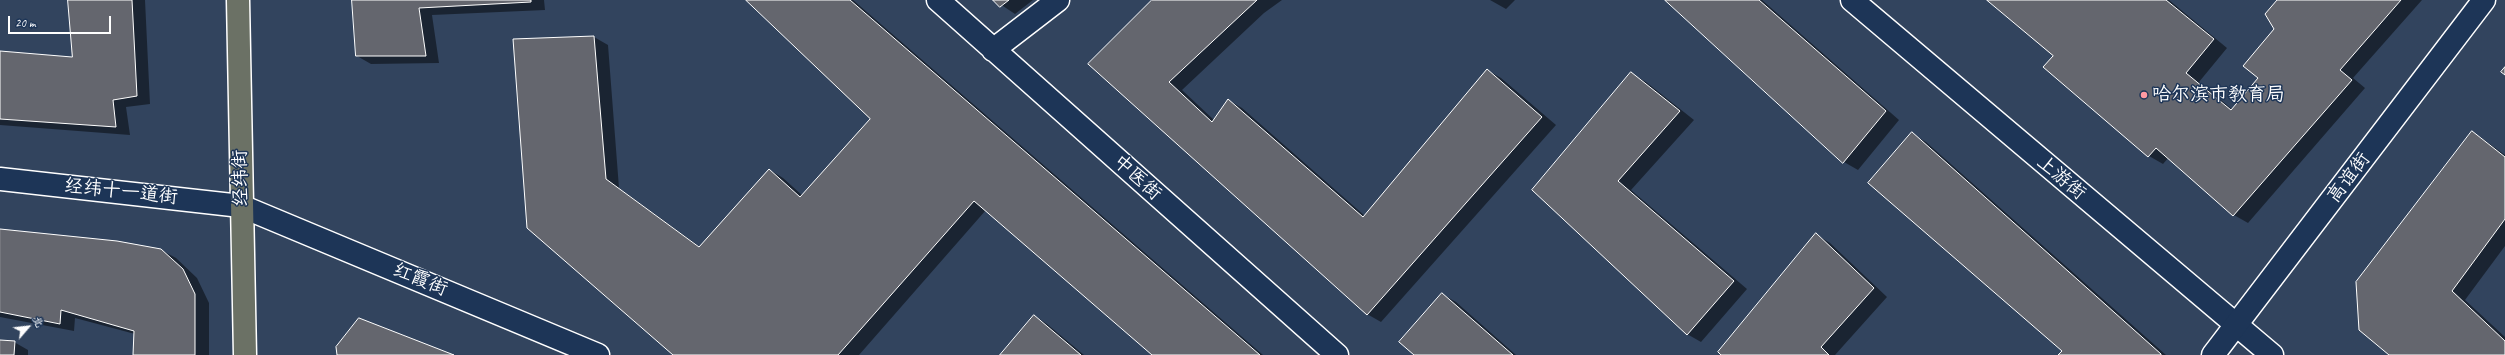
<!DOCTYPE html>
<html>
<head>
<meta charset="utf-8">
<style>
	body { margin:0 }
	#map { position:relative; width:2505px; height:355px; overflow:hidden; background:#32445e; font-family:Caveat,"LXGW WenKai TC",sans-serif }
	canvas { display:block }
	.north { position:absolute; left:8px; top:307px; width:40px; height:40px; -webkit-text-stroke:3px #1d3557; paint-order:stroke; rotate:62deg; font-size:11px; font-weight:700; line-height:16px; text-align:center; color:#fff }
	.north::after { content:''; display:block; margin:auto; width:14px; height:18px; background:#fff; clip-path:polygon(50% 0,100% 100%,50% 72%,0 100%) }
	.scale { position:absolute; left:8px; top:16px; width:103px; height:18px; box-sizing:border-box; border:2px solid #fff; border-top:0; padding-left:5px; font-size:12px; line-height:14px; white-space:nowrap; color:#fff; -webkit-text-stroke:3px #1d3557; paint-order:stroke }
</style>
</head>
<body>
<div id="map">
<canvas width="2505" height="355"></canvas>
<div class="north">北</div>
<div class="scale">20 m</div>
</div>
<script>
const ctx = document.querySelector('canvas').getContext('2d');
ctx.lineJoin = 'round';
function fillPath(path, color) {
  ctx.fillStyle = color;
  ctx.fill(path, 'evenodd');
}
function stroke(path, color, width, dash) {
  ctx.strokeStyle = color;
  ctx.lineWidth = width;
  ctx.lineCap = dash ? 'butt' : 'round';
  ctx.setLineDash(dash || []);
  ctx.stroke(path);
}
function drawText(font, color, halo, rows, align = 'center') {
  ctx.font = font + ' Caveat,"LXGW WenKai TC",sans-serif';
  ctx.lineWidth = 3;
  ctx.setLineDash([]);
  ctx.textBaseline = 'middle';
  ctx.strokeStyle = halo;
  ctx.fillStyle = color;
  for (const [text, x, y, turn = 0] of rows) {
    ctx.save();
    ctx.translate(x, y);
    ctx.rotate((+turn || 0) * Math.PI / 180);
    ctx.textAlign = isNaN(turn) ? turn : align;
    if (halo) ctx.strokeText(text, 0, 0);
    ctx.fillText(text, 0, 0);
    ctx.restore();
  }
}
fillPath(new Path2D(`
	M69,0H145L150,104L126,107L130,135L0,125V52L73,58Z
	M353,0H544L545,10L432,15L439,63L371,64L357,56Z
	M748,0H853L1263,355H1153L986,210L859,355H675L514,40L594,37L608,45L619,188L700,247L770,170L783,178L803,196L871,119Z
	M994,0H1033L1015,14Z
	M1154,0H1282L1264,13L1182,90L1214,120L1228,100L1242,108L1365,216L1487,70L1501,78L1556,125L1381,322L1367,314L1089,64Z
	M1490,0H1515L1506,9Z
	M1666,0H1762L1899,120L1858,170L1844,162Z
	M1988,0H2169L2227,48L2199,82L2233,110L2259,78L2275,29L2278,0H2422L2353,78L2365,88L2248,223L2234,215L2169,157L2163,164L2149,156L2045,67L2055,55Z
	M1632,74L1646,82L1694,120L1631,190L1747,289L1701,342L1687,334L1533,190Z
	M2473,132L2505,155V246L2465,300L2505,337V355H2391Z
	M1912,134L1926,142L2166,355H2059L2063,351Z
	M0,230L161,250L176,258L197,278L209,303V355H134L135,334L75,318L74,331L0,317Z
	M1817,235L1830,243L1887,297L1835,355H1723Z
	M1442,294L1456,302L1516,355H1415Z
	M1035,316L1047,324L1084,355H1001Z
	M0,341L14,342L28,350V355H0Z`), '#0007');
const building = new Path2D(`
	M68,0H132L137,96L113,100L116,127L0,119V51L72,57Z
	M352,0H531V2L419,8L426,56H356Z
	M746,0H850L1260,355H1152L974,201L838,355H673L527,228L513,39L594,36L606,179L699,247L769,169L800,197L870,119Z
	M993,0H1009L1000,7Z
	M1152,0H1257L1169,82L1212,122L1228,99L1363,217L1487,69L1542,117L1367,315L1088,64Z
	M1665,0H1759L1886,111L1843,163Z
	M1987,0H2166L2214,39L2186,73L2231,110L2258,78L2243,66L2274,29L2265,14L2277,0H2401L2340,70L2352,80L2233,216L2156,148L2148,157L2043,67L2053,56Z
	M2505,67V75L2501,72Z
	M1631,72L1680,111L1618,181L1734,281L1687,335L1532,190Z
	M2472,131L2505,157V219L2452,291L2505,341V355H2389L2359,330L2356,282Z
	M1912,132L2161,354V355H2058L2062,351L1868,183Z
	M0,229L117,241L161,249L183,269L195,294V355H133L134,331L61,310L60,324L0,312Z
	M1816,233L1874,288L1821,347L1829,355H1721L1718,352Z
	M1442,293L1513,355H1414L1399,342Z
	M1034,315L1081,355H1000Z
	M359,318L454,355H337L336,347Z
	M0,340L15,341L14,355H0Z`);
fillPath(building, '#64666e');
stroke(building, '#fff', 1);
const street = new Path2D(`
	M938,0L1337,355
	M1852,0L2272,355
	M993,50L1058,0`);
const secondary = new Path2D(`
	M0,179L241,206L598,355
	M2213,355L2484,0`);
const primary = new Path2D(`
	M238,0L245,355`);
stroke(street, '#fff', 25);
stroke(secondary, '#fff', 25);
stroke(primary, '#fff', 25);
stroke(street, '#1d3557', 22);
stroke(secondary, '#1d3557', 22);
stroke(primary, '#6b7165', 22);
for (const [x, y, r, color] of [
	[2144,95,4,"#ff9aa2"]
]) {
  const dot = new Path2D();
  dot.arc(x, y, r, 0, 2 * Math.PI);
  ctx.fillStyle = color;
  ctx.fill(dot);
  stroke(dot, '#1d3557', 1.5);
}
drawText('19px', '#fff', '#1d3557', [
	["哈尔滨市教育局",2152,95]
], 'left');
drawText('19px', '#fff', '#1d3557', [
	["经纬街",241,178,-91],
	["中医街",1137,178,42],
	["上游街",2061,178,40],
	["高谊街",2349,178,-53],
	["经纬十一道街",121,192,6],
	["红霞街",420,280,22]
]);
</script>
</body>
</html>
